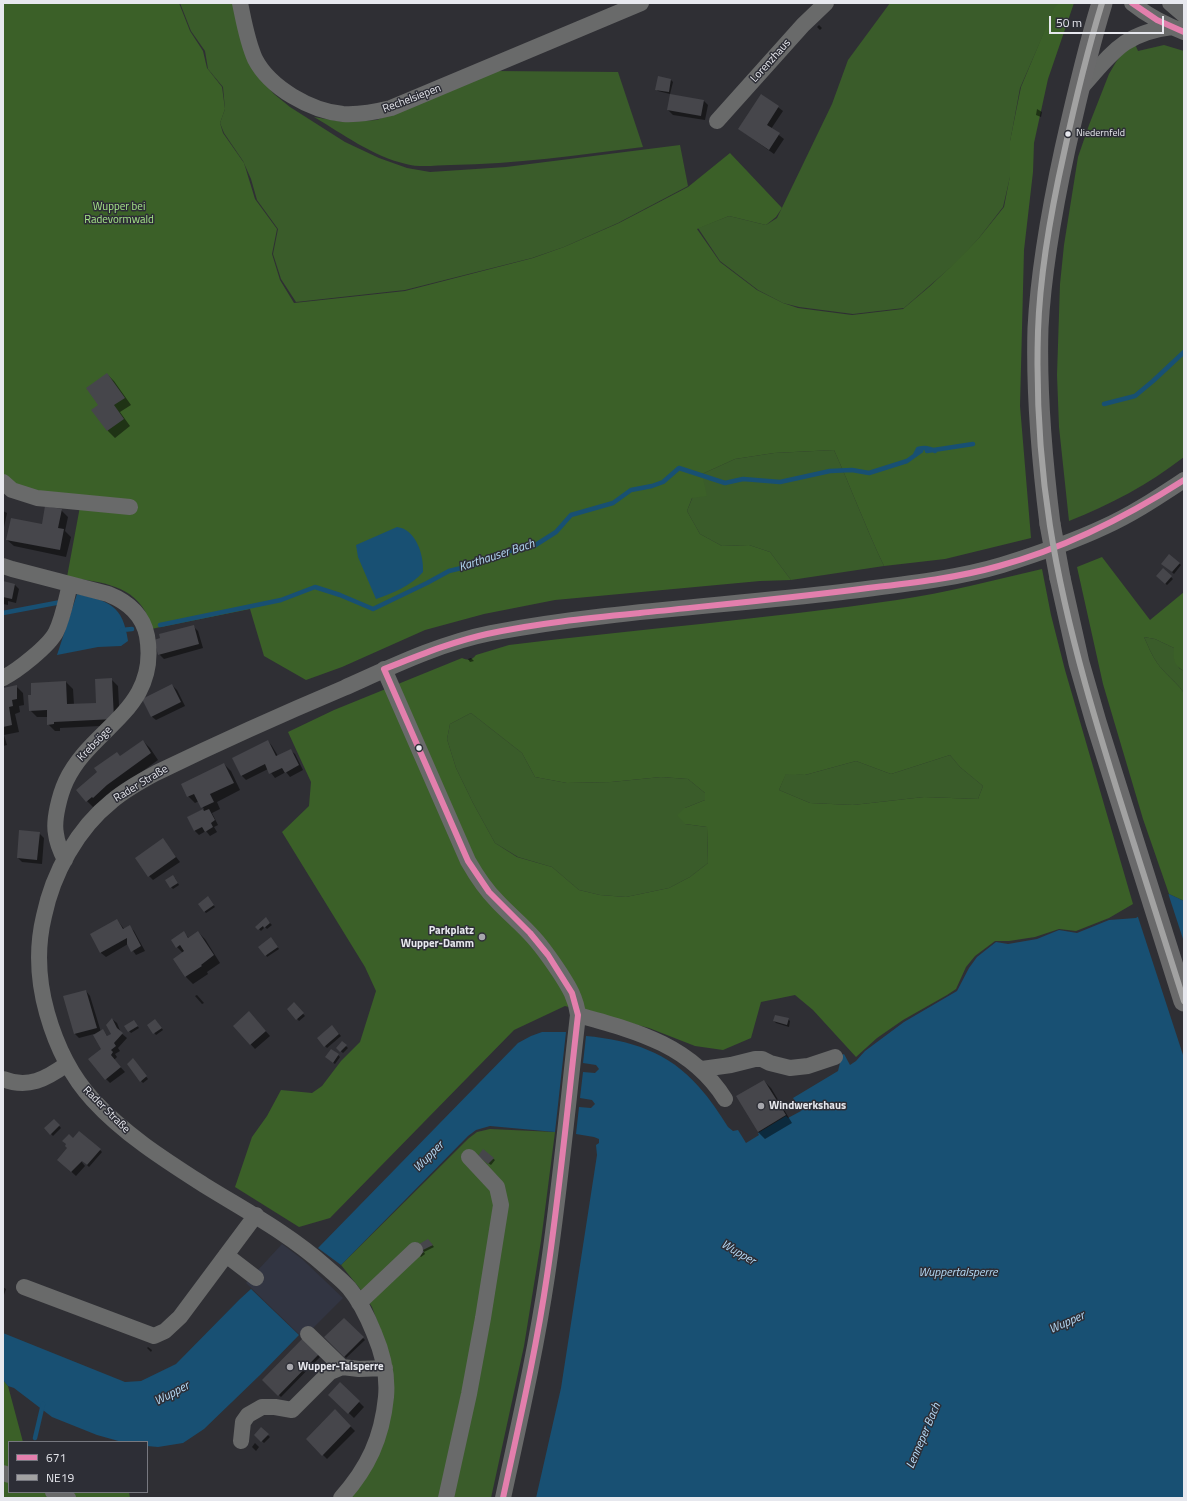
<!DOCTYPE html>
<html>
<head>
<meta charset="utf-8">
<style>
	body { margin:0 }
	#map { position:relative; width:1187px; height:1501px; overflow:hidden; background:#2f2f34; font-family:"Titillium Web",sans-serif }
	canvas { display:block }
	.frame { position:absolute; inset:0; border:4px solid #e7e8ee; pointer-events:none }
	.legend { position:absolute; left:8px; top:1441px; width:140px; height:52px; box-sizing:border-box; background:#2d2e36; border:1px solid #777880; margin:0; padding:5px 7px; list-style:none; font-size:12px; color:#e7e8ee }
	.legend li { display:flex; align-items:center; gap:8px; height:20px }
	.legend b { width:20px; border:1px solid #777880 }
	.scale { position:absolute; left:1049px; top:16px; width:115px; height:18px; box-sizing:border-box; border:2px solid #e7e8ee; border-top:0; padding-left:5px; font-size:12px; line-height:14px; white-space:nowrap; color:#e7e8ee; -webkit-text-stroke:3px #2d2e36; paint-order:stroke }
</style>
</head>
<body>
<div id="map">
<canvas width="1187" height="1501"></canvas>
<div class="frame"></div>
<ul class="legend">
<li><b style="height:5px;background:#e37fad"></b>671</li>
<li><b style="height:5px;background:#a2a2a2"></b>NE19</li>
</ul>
<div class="scale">50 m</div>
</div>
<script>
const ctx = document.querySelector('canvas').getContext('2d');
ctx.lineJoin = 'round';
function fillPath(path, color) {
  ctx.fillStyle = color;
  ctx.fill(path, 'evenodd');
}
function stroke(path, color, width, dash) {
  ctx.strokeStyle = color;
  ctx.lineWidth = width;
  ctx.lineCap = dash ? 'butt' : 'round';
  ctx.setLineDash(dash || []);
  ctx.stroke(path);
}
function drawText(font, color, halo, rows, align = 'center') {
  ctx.font = font + ' "Titillium Web",sans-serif';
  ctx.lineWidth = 3;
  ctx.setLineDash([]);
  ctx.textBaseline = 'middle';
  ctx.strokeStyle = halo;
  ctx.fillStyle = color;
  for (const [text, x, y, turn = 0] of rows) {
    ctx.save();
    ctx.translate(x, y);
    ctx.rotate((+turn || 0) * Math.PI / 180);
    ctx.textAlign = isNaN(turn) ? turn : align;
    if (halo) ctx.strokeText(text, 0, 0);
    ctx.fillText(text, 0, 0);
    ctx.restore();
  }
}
fillPath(new Path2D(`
	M282,1244L302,1259L343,1298L303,1338L246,1283Z`), '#323542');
fillPath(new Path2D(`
	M180,3H236L263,82L274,94L290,107L345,142L379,158L407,168L430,172L506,167L680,145L688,186L618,223L564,247L532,258L405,290L296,302L281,279L273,254L278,229L257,200L251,179L243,161L224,133L220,123L225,109L223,87L208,69L205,51L191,31Z
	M890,3H1060L1055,8L1020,88L1010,142V177L1003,207L979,238L958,261L904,308L853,314L799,307L783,303L758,290L720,261L698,228L729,216L766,225L777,218L832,104L848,60Z
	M1135,44L1138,51L1164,45L1184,51V457C1149,484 1110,505 1069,521L1059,427L1057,375L1060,284L1064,245L1078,157L1089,125L1109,74L1116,62L1122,54Z
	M495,71L618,72L643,147C579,155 515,164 451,165C437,165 420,168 406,164C372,156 343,134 314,117L344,122L377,120Z
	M834,450C851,488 866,528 884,566L791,580L770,552L749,545L722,546L700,534L687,511L702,474L735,459L774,453Z
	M1144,637L1155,639L1174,648L1179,668L1184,671V693C1177,683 1170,678 1163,670C1154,661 1149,648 1144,637Z
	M471,713L522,753L535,777L567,783L611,782L661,777L688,779L705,793V800L685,808V824L707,827L708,863L690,877L669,888L626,897L600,895L579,890L552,867L518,857L495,843L473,803L456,768L447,739L450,724Z
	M950,755L960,767L983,786L978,799L924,797L853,805L810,803L779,790L786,773L805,775L856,761L891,774Z
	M490,1129L555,1132L541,1241L524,1346L491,1498H350L370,1471L387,1348L372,1307L361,1290L341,1265L469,1138L477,1132Z`), '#3a5c2a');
fillPath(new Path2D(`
	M3,3H179L190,31L203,51L207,68L222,87L225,109L220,123L223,133L244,163L255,199L277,229L272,254L280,280L294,303L405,291L533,258L564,247L619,223L688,187L730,153L782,208L776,217L766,225L729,216L697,229L720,262L757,290L783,303L798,308L852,315L903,309L929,287L957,261L979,238L1004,207L1010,176V141L1021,87L1054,8L1059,3H1074L1048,79L1034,143L1033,172L1024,250L1020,406L1031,538L945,559L884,566C866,528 851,488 834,450L774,453L735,459L702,474L707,496L692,498L687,511L700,534L722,546L749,545L770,552L791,580L760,581L555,600L484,614L425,630L342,667L306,680L264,656L250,609L151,629C149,623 148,617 145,611C129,583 96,582 67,577L81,501L23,491L3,478Z
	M1102,557L1150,620L1184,592V671C1173,665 1173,658 1174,648L1155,639L1144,637C1149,648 1154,661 1163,670C1170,678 1178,684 1184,693V901L1169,894L1143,819L1103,684L1077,567Z
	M1042,569L1051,615L1065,670L1133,904L1109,918L1076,931L1059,929L1035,937L1009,941H995L975,956L966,967L956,989L947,995L903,1020L877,1038L856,1057L813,1010L795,995L761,1002L751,1038L723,1050L695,1046L649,1028L565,1006L514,1030L330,1218L299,1227L235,1187L252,1137L267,1116L281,1090L312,1093L322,1086L341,1061L360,1042L376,991L365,967L282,832L309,806L311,782L288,732L334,710L462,658C469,661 472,660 476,655L509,645C638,629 768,619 897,600C946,593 994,580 1042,569ZM471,713L522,753L535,777L567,783L611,782L661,777L688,779L705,793V800L685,808L677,815L685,824L707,827L708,863L690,877L669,888L626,897L600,895L579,890L552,867L517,857L495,843L473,803L456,768L447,739L450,724ZM950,755L960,767L983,786L978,799L924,797L853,805L810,803L779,790L786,774L805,775L856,761L891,774Z
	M3,1380L8,1386L23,1442H9V1492H129L130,1498H3Z`), '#3b6028');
fillPath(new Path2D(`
	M397,527C416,529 424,555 423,572C411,586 393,593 376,599L358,557L356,545Z
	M77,594C109,601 123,605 128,641L121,646L98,647L57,655Z
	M1169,894L1184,901V1498H536L561,1388L597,1155L596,1145L599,1143V1139L594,1137L576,1134L579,1107L591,1108L595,1104L592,1100L580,1098L583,1072L595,1073L599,1069L596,1065L583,1063L586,1036C630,1040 669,1052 699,1087C710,1099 719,1113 728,1127L733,1131L738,1130L746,1143L759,1135L758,1133L786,1116L788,1118L801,1111L793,1098L838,1071L842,1055L844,1054L850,1065L856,1061L865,1051L904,1022L957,991L969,968L977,957L996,942L1008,944L1037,939L1059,930L1077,933L1109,920L1136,918Z
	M542,1032H566L555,1132L490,1126L476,1130L468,1136L341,1265L318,1248L518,1043L531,1036Z
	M251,1289L299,1335L260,1375L204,1429L183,1443L158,1447L147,1446V1442H122L97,1435L52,1417L14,1388L8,1386L3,1380V1333L125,1382L141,1381L176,1364L240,1299Z`), '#185073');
fillPath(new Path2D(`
	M1168,893L1184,942V1058L1137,914Z`), '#2f2f34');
fillPath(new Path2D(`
	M819,25L822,28L820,30L817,27Z
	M671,80L673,82L670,94L658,91L656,89Z
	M762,95L783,111L771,129L784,139L774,154L739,129Z
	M704,101L708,105L705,120L673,115L668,110Z
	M1037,109L1042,112L1041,117L1036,115Z
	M107,374L114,381L131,405L120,412L130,426L115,438L108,431L93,410L100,405Z
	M61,510L68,517L65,531L71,537L66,557L14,546L7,540L42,525Z
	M3,511L7,513L4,527H3Z
	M1179,563L1181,565L1174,574L1163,564Z
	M1163,569L1173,579L1167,585L1157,576Z
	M3,582L15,585L19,589L16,603L8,601V605L3,604Z
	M193,626L198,631L203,648L164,659L159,654Z
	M471,658L474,661L470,662L468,659Z
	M111,679L118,686L120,725L60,728V731H55L48,724V717H37L30,710L32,696L66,682L73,689L74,705L97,704Z
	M172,685L177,690L185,706L156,720L151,716Z
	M16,686L23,693L24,705L19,706L20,712L15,714L19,732L4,735L7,745L3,746V689Z
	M143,741L150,748L158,760L114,792L94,808L87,801L120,757Z
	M268,741L272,746L278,756L290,750L295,754L303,770L290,777L286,772L275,778L268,769L246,780L242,776L233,759Z
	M224,764L231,771L240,790L217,802L220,809L212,813L218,825L214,827L217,832L210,836L206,831L199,835L194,830L188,817L204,809L199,801L195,803L188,796Z
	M39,833L44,838L42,864L22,862L18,858Z
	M163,840L180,862L153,880L149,876Z
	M175,878L179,885L173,889L171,887Z
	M209,900L215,907L206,913L204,911Z
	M266,919L272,925L267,929L265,927L261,931L257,927Z
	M117,920L125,930L130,927L134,931L145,951L136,955L128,944L106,957L101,953L91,934Z
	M183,932L189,938L198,932L205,939L220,963L207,972L208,974L193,984L186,977L174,959L183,953L177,947Z
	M273,941L279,949L267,957L266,955Z
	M86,991L90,996L101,1032L103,1030L108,1037L112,1035V1019L117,1023L121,1033L127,1038L118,1048L120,1051L115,1054L117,1057L114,1060L125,1072L110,1083L106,1079L102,1049L94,1034L79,1038L75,1034Z
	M197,995L204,1003L202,1004L195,996Z
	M294,1004L305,1016L299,1021L288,1009Z
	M253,1017L270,1036L255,1049L234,1026Z
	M788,1019L790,1021L789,1027L776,1023L774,1021Z
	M157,1022L163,1030L156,1035L148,1025Z
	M135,1023L139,1028L131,1033L129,1031Z
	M332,1026L341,1036L327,1048L325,1046Z
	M342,1042L348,1048L343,1053L337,1048Z
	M338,1055L340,1057L335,1064L328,1059Z
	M135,1062L148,1079L143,1083L141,1081Z
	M764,1081L771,1088L792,1123L765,1139L758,1132Z
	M54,1120L61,1128L53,1136L45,1128Z
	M69,1148L100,1150L102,1152L89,1167L82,1160L81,1161L85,1166L76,1176L63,1164Z
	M483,1151L495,1160L491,1165L481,1158Z
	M428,1240L434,1247L424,1252L425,1254L421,1257L419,1255L420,1245Z
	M3,1287L6,1289L4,1295L3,1294Z
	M344,1319L365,1340L346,1358L326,1337Z
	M303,1340L320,1357L281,1397L263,1380Z
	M148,1347L152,1350L151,1352L147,1348Z
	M340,1383L364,1407L354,1418L330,1395Z
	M335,1411L355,1431L327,1459L307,1439Z
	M261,1429L270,1437L264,1443L255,1435Z
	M255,1443L259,1447L256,1451L252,1447Z`), '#0007');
stroke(new Path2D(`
	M1104,404L1135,396L1153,381L1184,352
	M927,451L973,444
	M915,455L918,449C925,447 929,448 935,451
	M3,613L61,602
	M160,625L281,600L315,587L340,595L373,609L427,583L449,571L474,565L505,552L534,546L556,532L571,515L613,503L631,490L652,486L663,482L679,468L725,483L743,479L780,482L830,471L852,470L869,473L907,461L921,451
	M122,630L132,629
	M35,1438L43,1404`), '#185073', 4.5);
fillPath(new Path2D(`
	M658,76L671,79L669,92L655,90Z
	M670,94L704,100L701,116L667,110Z
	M761,94L779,106L767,125L780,133L769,150L738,129Z
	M107,373L125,398L114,405L124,419L107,431L91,410L98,405L86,388Z
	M45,506L62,509L58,528L64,529L60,550L6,540L11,518L42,524Z
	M1169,554L1180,563L1172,572L1161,564Z
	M1163,568L1172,576L1165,584L1156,576Z
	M3,581L15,584L12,599L3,597Z
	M194,625L199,644L158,655L154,640L160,638L159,634Z
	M112,678L114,719L54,722V724L47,725V710L29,711L28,695H31V683L66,681L67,704L96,703L95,679Z
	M172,684L181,702L151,717L142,699Z
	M17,685V699L12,700L13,706L9,707L12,725L3,727V688Z
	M143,740L151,753L107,785L93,798L92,797L86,802L76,790L97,772L94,768L117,752L120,756Z
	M268,740L276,756L291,749L299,765L285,773L282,768L269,774L265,764L241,776L232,758Z
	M224,763L234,783L210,794L214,802L201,808L194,794L187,797L181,784Z
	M203,809L204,811L209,809L215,820L211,823L213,827L205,832L202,827L194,831L187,817Z
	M19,830L40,832L37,860L17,858Z
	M163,838L176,857L148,877L135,858Z
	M173,875L178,883L170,888L165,880Z
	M208,896L214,905L204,912L198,904Z
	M266,917L270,923L264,928L263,926L258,930L255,927Z
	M117,919L123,929L130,925L141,946L131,952L127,944V938L100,953L90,934Z
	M184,931L188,938L198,931L214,955L201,965L202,966L185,977L173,959L184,951L180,945L176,948L171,940Z
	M271,937L278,947L265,956L258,947Z
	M86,990L97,1028L74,1034L63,996Z
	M294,1002L304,1013L296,1020L287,1009Z
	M249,1011L266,1031L250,1045L233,1026Z
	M775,1015L789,1018L787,1025L773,1021Z
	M112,1018L117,1028L123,1033L114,1043L116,1046L111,1050L113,1052L111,1055L121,1067L105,1080L88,1059L101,1049L93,1035L103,1029L107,1036L111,1034L106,1025Z
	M155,1019L162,1028L153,1034L147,1025Z
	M134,1020L138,1026L128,1032L124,1026Z
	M332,1025L339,1034L324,1047L317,1038Z
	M342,1041L347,1045L340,1052L336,1048Z
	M331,1049L339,1054L333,1063L325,1057Z
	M133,1058L147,1076L140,1082L127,1064Z
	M764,1080L786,1115L758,1132L736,1096Z
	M54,1119L60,1125L50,1135L44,1128Z
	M79,1131L101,1149L87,1165L82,1161L71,1172L57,1160L67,1148L65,1146L66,1144L62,1141L69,1134L73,1138Z
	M483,1149L494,1158L488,1164L478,1156Z
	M428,1239L433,1245L423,1250L424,1252L418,1255L413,1245L418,1242L419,1244Z
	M344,1318L364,1337L344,1357L324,1337Z
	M303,1338L319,1354L278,1396L262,1380Z
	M340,1382L360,1401L348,1414L328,1395Z
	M335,1409L351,1426L322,1456L306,1439Z
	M261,1427L269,1434L261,1442L254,1435Z`), '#46464b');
stroke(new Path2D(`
	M240,3C244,22 247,41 255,59C270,88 311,111 343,114C359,115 375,112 391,108L641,3
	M1132,3C1148,16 1166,25 1184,32
	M1170,3L1184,15
	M1079,90C1111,55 1122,33 1172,27
	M717,121L803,25L826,3
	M3,482L12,490L37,498L130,507
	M3,566L12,569L108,594C128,602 143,615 147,636C160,710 91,727 66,781C60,794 53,820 56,834C57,843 61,852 65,860
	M384,669L468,861C476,875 485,889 497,901C509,914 523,925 534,938C544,949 552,961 560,973C569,987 576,998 578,1015C568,1102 560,1189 547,1276C536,1350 519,1424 503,1498
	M3,678C17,671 49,646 56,632C63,618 66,600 70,584
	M578,1015C636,1031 691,1045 725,1099
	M702,1069L731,1065L755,1059H762L770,1063L790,1068L808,1066L835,1057
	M3,1079C28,1089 46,1079 67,1064
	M226,1255L256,1278
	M24,1287L154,1336L165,1331L180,1317L256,1215
	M359,1303L415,1250
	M308,1334L342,1367
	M241,1441L243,1422L248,1415L262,1407H275L292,1410L330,1372L342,1367L359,1369L385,1368
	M3,1473L9,1475
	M53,1492L68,1498
	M341,1498C368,1468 382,1438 386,1397C388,1375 383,1354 374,1333C368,1318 360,1301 349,1288C342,1280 333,1273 325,1266C288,1233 246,1211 204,1185C165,1160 124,1134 93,1100C70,1075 56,1045 47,1013C38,981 36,949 44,916C53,873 77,829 112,801C125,790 141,781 156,773C218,743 280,715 344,688C391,667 440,643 491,633C607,611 725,606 842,592C895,585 952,580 1002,565C1037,554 1072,542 1104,527C1133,514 1158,497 1184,480
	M446,1498L469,1394L483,1318L501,1205L497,1187L469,1157`), '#696a6a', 16);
stroke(new Path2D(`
	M1050,524C1042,460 1036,394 1038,328C1041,268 1052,209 1065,149C1076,100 1087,51 1102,3
	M1060,578L1079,663L1096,722L1184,1001`), '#6a6a6b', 21);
stroke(new Path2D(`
	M1050,524L1060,578`), '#6a6a6b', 21);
stroke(new Path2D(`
	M1132,3L1157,20L1184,32
	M384,669L468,861L489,892L530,933L548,955L572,993L578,1015C568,1102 560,1189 547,1276C536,1351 519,1424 503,1498
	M384,669C418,656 451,642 487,634C537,623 589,618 640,613C716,605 792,598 868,588C912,583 957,578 999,566C1066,548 1126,517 1184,480`), '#e37fad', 6);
stroke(new Path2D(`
	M1102,3C1087,52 1075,102 1064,153C1051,211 1040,271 1038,331C1036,396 1040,462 1050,526C1067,634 1101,740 1134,844C1151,896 1167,949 1184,1001`), '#a2a2a2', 6);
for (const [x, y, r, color] of [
	[1068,134,3.5,"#e7e8ee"],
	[419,748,3.5,"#e7e8ee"],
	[482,937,4,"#a7a7ad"],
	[761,1106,4,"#a7a7ad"],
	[290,1367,4,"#a7a7ad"]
]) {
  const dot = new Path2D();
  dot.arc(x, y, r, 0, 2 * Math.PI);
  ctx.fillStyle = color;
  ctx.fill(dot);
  stroke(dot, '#2d2e36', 1.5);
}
drawText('10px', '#e7e8ee', '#2d2e36', [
	["Niedernfeld",1076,134]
], 'left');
drawText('11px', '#e7e8ee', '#2d2e36', [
	["Lorenzhaus",771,61,-48],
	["Rechelsiepen",412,99,-21],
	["Krebsöge",95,744,-46],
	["Rader Straße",141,784,-31],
	["Rader Straße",106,1110,45]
]);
drawText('11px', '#a5e488', '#2d2e36', [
	["Wupper bei",119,207],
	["Radevormwald",119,220]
]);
drawText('bold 11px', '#e7e8ee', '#2d2e36', [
	["Parkplatz",474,931,"right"],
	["Wupper-Damm",474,944,"right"],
	["Windwerkshaus",769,1106],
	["Wupper-Talsperre",298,1367]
], 'left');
drawText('italic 12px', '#b6dbf7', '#2d2e36', [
	["Karthauser Bach",497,556,-18],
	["Wupper",429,1157,-45],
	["Wupper",738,1253,30],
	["Wuppertalsperre",958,1273],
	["Wupper",1067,1323,-24],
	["Wupper",172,1394,-28],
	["Lenneper Bach",924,1436,-67]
]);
</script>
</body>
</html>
